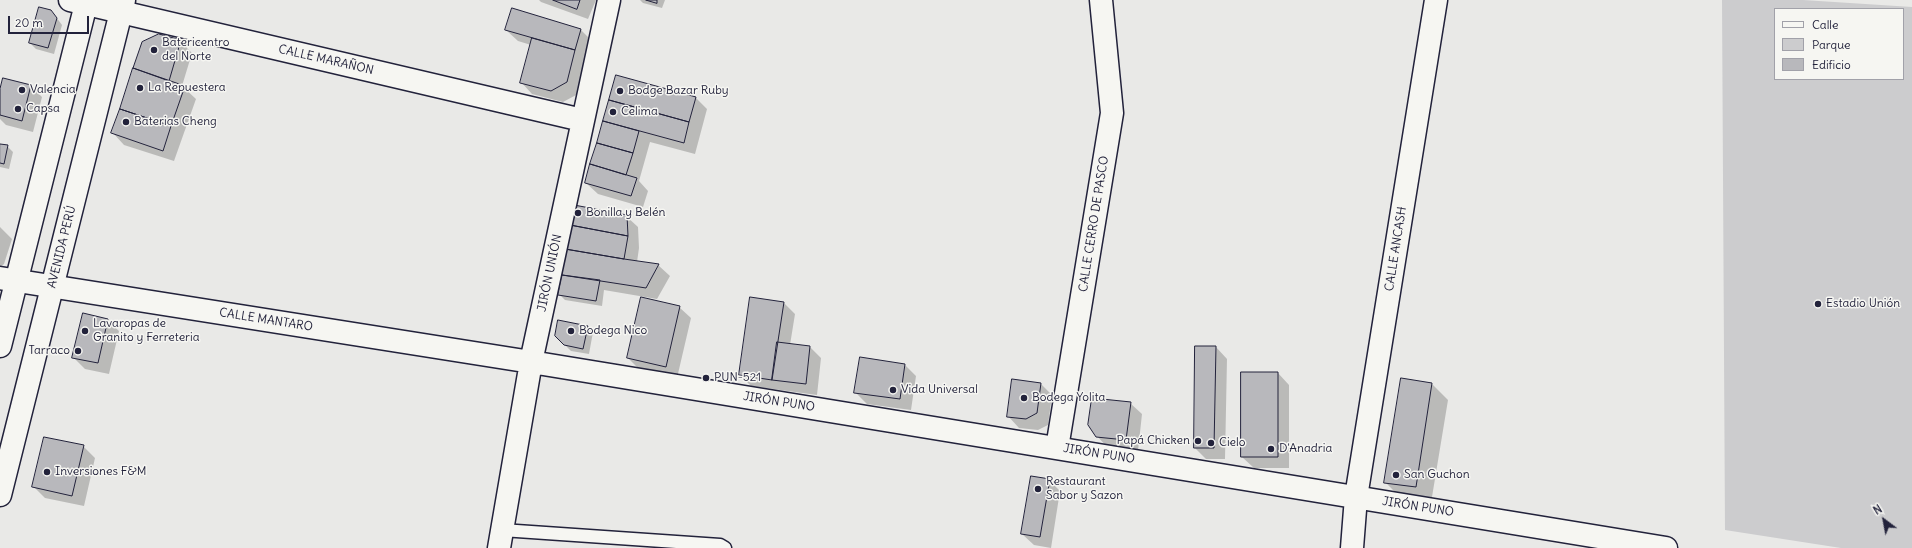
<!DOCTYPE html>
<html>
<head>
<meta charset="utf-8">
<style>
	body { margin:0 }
	#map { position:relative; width:1912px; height:548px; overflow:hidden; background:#e9e9e7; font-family:Delius,sans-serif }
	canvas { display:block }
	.legend { position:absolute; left:1774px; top:8px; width:130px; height:72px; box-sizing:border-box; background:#f6f6f2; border:1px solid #a1a1a9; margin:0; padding:5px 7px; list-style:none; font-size:12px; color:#22223b }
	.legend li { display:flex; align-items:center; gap:8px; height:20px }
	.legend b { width:20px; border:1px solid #a1a1a9 }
	.north { position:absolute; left:1864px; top:500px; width:40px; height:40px; -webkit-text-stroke:3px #f6f6f2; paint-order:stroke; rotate:328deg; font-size:11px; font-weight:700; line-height:16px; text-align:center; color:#22223b }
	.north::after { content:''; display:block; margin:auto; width:14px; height:18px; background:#22223b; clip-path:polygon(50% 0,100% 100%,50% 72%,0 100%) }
	.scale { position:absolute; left:8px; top:16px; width:81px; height:18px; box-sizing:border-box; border:2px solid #22223b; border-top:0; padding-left:5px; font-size:12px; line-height:14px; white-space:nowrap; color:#22223b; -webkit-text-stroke:3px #f6f6f2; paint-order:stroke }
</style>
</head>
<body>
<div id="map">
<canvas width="1912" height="548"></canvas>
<ul class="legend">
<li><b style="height:5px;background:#f6f6f2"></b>Calle</li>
<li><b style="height:11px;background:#ccccce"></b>Parque</li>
<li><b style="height:11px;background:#b8b8bc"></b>Edificio</li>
</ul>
<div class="north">N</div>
<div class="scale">20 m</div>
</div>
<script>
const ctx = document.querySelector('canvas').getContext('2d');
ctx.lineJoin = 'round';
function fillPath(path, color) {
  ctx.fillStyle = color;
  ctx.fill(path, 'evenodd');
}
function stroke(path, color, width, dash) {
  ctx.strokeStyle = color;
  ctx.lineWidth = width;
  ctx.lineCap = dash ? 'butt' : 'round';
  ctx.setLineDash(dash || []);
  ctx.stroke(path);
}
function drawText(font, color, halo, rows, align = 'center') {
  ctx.font = font + ' Delius,sans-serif';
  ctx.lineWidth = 3;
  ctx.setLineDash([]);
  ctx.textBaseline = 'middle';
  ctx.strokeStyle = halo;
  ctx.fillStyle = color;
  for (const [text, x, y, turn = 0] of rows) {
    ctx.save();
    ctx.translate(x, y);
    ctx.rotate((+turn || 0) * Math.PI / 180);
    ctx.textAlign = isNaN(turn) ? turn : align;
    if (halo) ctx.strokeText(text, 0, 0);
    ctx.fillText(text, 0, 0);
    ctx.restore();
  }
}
fillPath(new Path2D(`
	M1722,0H1803L1912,7V548H1841L1725,530ZM1775,9H1903V79H1775Z`), '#ccccce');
fillPath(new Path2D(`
	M539,0H596L588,19L541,2Z
	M640,0H665L662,8L643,3Z
	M512,9L581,30L592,41L578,94L563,102L532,94L521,82L531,45L518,41L506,30Z
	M56,17L62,25L54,54L36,49L30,43Z
	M180,41L192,53L182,86L196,99L174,161L124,145L113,133Z
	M616,76L696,98L707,109L695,154L650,142L639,181L648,191L643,207L598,194L586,183Z
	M31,86L42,97L33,132L6,125L0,119V93Z
	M0,145L7,146L13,152L9,169L0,167Z
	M626,216L638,227L639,248L637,262L658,265L670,276L657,299L604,290L602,306L565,300L559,294Z
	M0,227L12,239L4,264L0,267Z
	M783,302L795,314L790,345L810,347L821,358L817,395L751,386L740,375Z
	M679,307L691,318L677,378L639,369L628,358Z
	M107,320L119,331L109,374L85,369L73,357Z
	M587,326L593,332L589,354L571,351L556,336Z
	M1216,347L1227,359L1225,459H1206L1195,448Z
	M904,364L916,376L911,410L867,404L855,392Z
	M1278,373L1289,385V468H1254L1242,457Z
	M1041,384L1052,395L1048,425L1038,430L1019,428L1008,416Z
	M1432,384L1448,400L1431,503L1401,498L1385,482Z
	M1130,403L1142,414L1138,451L1108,448L1097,436Z
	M83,446L95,458L84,506L45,498L33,486Z
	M1049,480L1060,491L1051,548L1034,545L1022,534Z`), '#0003');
const building = new Path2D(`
	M553,0H580L577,9Z
	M646,0H657V3Z
	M39,7L51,10L57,18L48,48L29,43Z
	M512,8L581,29L575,50L505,30Z
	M159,34L181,40L169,81L133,68L142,42Z
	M532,38L575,50L567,82L551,91L520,83Z
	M133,68L185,86L171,126L120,109Z
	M616,75L696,97L689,122L609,100Z
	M3,78L31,85L22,121L0,115V89Z
	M609,100L689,122L684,143L603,121Z
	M120,109L171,126L163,151L111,133Z
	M603,121L639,131L633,153L597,143Z
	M597,143L633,153L626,175L590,164Z
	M0,144L8,145L4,164L0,163Z
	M590,164L637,178L631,196L585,183Z
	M574,205L627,215L628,236L570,225Z
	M570,225L628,236L624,259L565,249Z
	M565,249L624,259L659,264L646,288L562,275Z
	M562,275L600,280L596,301L558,295Z
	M641,297L680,306L666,367L627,358Z
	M750,297L784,302L772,380L739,375Z
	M83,313L108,319L98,363L72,358Z
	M558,320L588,326L583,349L564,345L555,336Z
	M777,342L810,346L806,384L772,380Z
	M1195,346H1216L1214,448H1194Z
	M860,357L905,364L900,399L854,393Z
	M1241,372H1278V457H1241Z
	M1401,378L1432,383L1416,487L1384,483Z
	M1012,379L1041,383L1037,413L1026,419L1007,417Z
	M1092,398L1131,402L1126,440L1096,437L1088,425Z
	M44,437L84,445L72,496L32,487Z
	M1031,476L1050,479L1040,537L1021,534Z`);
fillPath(building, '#b8b8bc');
stroke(building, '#22223b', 1);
const service = new Path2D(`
	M502,530L720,545L725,548`);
const minor = new Path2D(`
	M70,0L582,120
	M0,278L531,362L1666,548
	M1057,448L1112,113L1101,0
	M499,548L531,362L609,0
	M1352,548L1356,497L1436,0`);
const primary = new Path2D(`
	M0,346L87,0
	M0,495L124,0`);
stroke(service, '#22223b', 15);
stroke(minor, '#22223b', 25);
stroke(primary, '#22223b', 25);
stroke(service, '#f6f6f2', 12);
stroke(minor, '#f6f6f2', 22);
stroke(primary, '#f6f6f2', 22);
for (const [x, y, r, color] of [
	[154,50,4,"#22223b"],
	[140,88,4,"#22223b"],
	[22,90,4,"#22223b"],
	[620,91,4,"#22223b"],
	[18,109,4,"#22223b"],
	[613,112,4,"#22223b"],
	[126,122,4,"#22223b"],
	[578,213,4,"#22223b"],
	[1818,304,4,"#22223b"],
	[85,331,4,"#22223b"],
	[571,331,4,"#22223b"],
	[78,351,4,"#22223b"],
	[706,378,4,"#22223b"],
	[893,390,4,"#22223b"],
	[1024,398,4,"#22223b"],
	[1198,441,4,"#22223b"],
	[1211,443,4,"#22223b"],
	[1271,449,4,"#22223b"],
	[47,472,4,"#22223b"],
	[1396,475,4,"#22223b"],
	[1038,489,4,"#22223b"]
]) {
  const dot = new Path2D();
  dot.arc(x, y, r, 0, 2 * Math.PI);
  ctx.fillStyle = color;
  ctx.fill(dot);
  stroke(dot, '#f6f6f2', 1.5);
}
drawText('12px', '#22223b', '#f6f6f2', [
	["Batericentro",162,43],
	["del Norte",162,57],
	["La Repuestera",148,88],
	["Valencia",30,90],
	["Bodge Bazar Ruby",628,91],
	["Capsa",26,109],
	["Celima",621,112],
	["Baterias Cheng",134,122],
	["Bonilla y Belén",586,213],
	["Estadio Unión",1826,304],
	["Lavaropas de",93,324],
	["Granito y Ferreteria",93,338],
	["Bodega Nico",579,331],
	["Tarraco",70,351,"right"],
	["PUN-521",714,378],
	["Vida Universal",901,390],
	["Bodega Yolita",1032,398],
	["Papá Chicken",1190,441,"right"],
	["Cielo",1219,443],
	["D'Anadria",1279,449],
	["Inversiones F&M",55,472],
	["San Guchon",1404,475],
	["Restaurant",1046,482],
	["Sabor y Sazon",1046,496]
], 'left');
drawText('12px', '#22223b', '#f6f6f2', [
	["CALLE MARAÑON",326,60,13],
	["CALLE CERRO DE PASCO",1094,224,-81],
	["AVENIDA PERÚ",62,247,-76],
	["CALLE ANCASH",1396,249,-81],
	["JIRÓN UNIÓN",550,273,-78],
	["CALLE MANTARO",266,320,9],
	["JIRÓN PUNO",779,402,9],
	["JIRÓN PUNO",1099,454,9],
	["JIRÓN PUNO",1418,507,9]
]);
</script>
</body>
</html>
